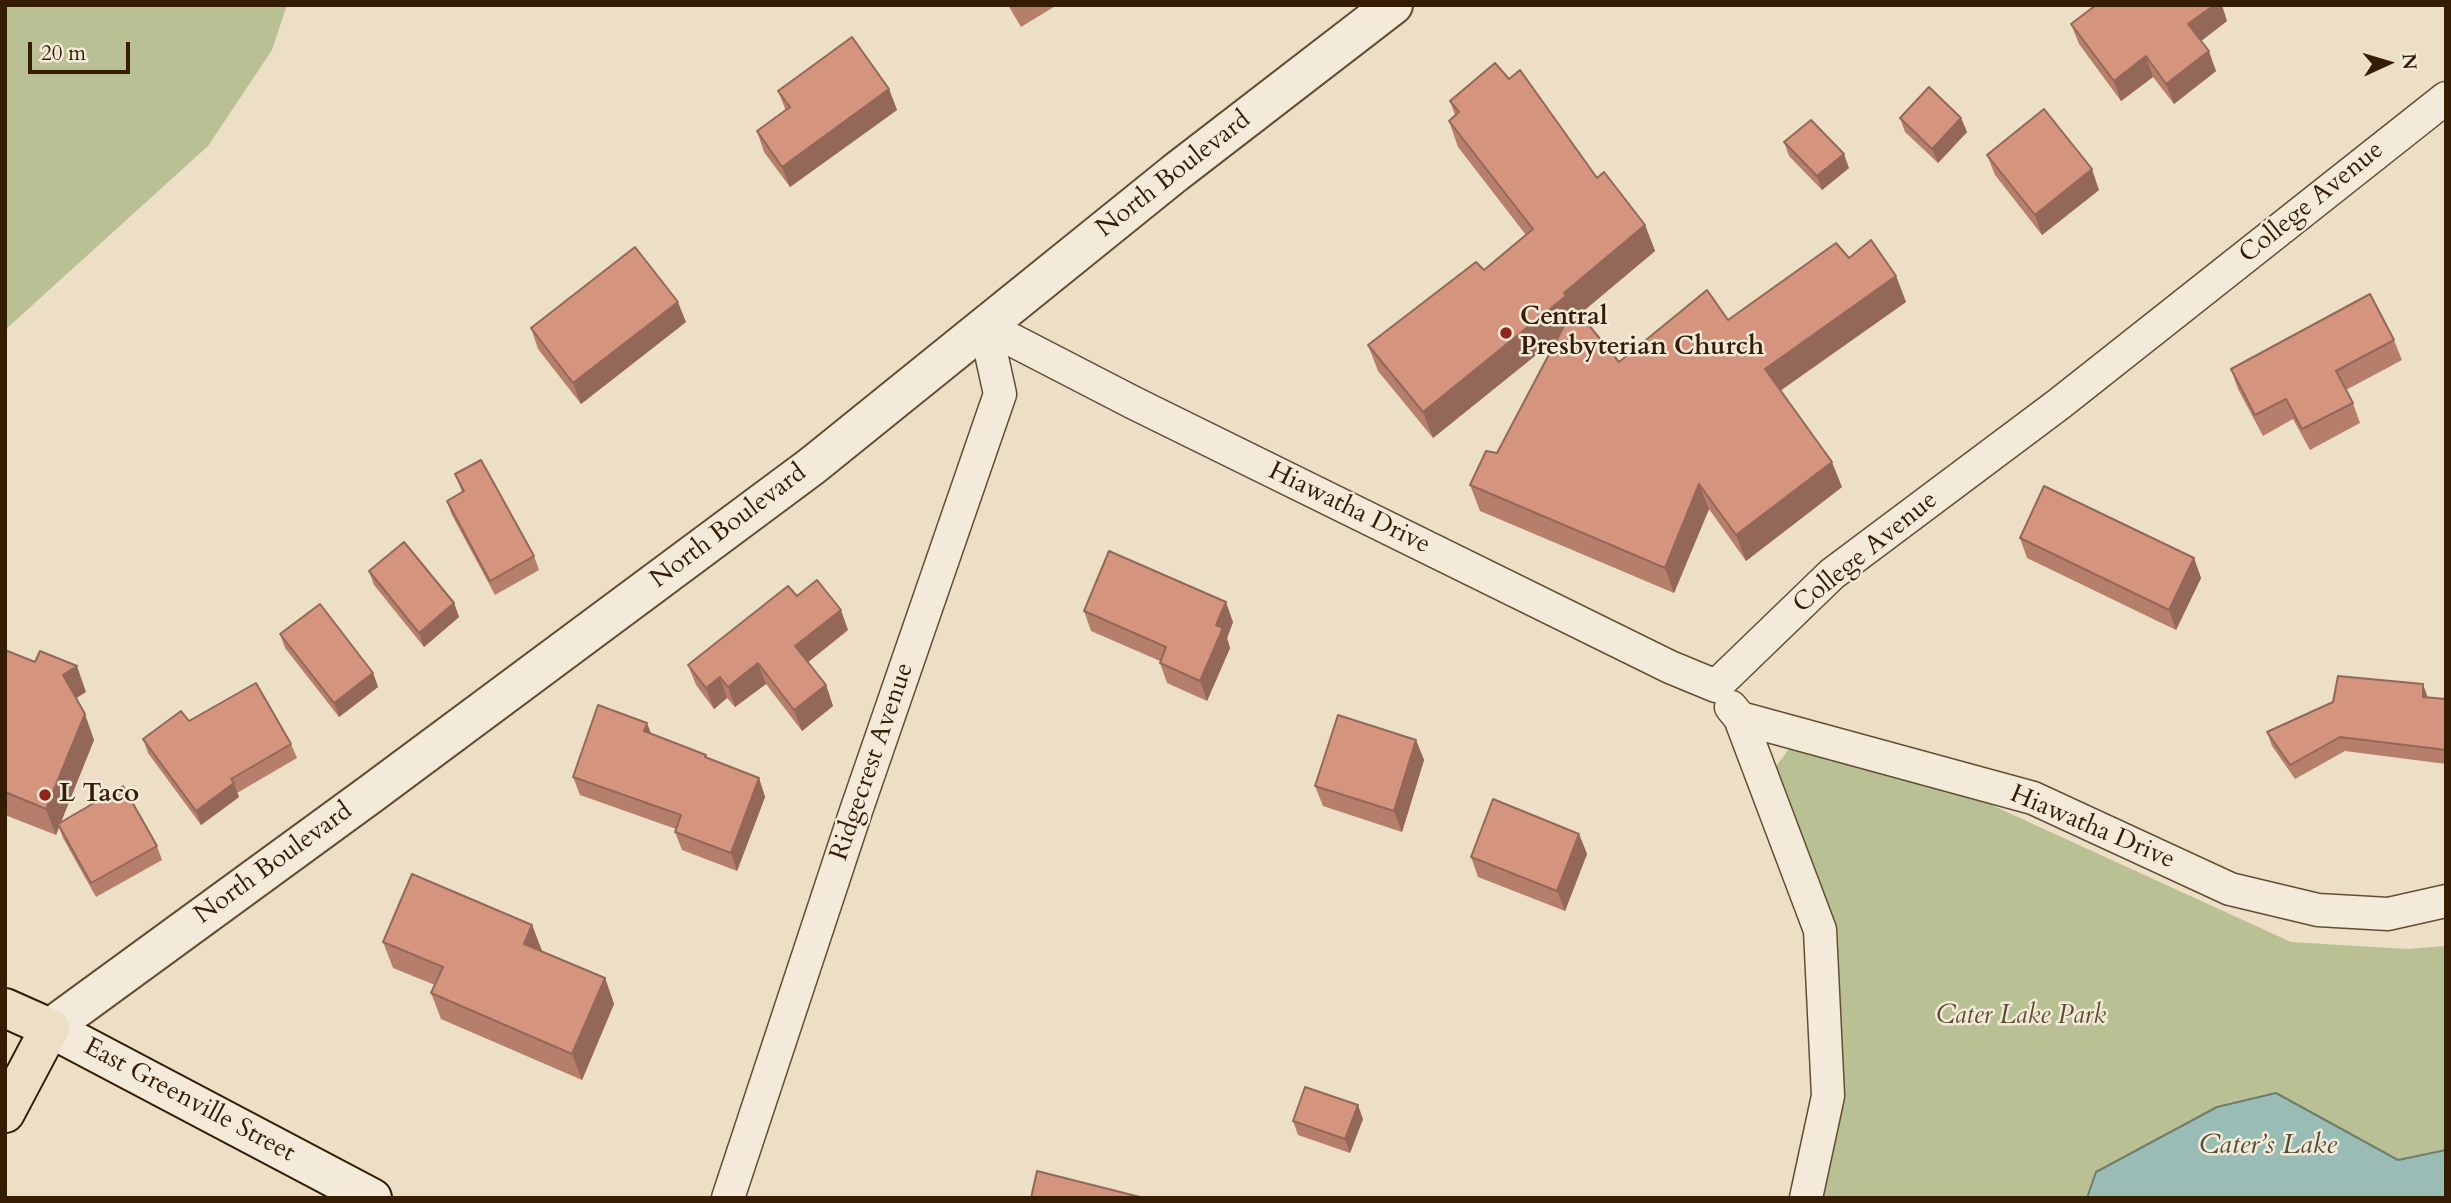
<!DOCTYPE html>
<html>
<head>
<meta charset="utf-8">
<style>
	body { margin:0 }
	#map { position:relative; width:2451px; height:1203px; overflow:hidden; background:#ecdfc6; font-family:Cardo,serif }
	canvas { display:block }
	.frame { position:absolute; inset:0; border:7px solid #341d00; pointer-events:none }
	.north { position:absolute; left:2353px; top:28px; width:70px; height:70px; -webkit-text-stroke:5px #f3eada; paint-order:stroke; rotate:86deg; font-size:19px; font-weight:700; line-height:28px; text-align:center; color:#341d00 }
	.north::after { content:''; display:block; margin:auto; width:24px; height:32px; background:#341d00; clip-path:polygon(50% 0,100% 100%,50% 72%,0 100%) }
	.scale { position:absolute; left:28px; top:42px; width:102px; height:32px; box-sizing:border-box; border:4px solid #341d00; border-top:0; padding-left:9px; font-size:21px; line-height:24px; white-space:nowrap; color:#341d00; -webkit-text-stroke:5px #f3eada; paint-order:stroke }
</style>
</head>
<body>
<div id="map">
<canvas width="2451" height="1203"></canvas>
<div class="frame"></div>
<div class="north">N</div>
<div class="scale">20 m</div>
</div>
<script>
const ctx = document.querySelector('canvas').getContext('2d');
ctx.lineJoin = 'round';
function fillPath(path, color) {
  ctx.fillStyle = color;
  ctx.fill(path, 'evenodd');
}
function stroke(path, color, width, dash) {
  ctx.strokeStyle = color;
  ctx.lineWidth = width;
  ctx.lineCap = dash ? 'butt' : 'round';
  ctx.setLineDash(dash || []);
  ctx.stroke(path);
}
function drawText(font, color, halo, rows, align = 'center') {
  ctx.font = font + ' Cardo,serif';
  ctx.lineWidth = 5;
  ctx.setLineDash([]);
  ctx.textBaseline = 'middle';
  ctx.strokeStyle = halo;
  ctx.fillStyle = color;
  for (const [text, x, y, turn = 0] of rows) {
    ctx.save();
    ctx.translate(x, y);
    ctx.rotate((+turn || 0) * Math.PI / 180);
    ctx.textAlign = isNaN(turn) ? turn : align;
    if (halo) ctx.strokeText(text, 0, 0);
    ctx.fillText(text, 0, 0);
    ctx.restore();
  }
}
fillPath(new Path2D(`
	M5,5H287L272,50L208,146L5,330Z
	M1791,746L1985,802L2291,942L2408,949L2446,946V1198H1822L1834,1142L1841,1001L1820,884L1774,769Z`), '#b9c194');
const water = new Path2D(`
	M2276,1093L2398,1160L2446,1150V1198H2087L2096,1172L2217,1107Z`);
fillPath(water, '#99bdb4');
stroke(water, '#717d6c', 2);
const minor = new Path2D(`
	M985,326L1134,403L1670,667L1716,686
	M1716,686L1832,574L2059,404L2446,98
	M1731,707L1740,718L1820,930L1828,1096L1806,1198
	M1740,718L2033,798L2230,889L2318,910L2388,914L2446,901
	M728,1198L856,811L1000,394L985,326`);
const tertiary = new Path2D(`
	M50,1028L372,793L812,466L1175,173L1393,5`);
const secondary = new Path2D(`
	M50,1028L372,1198`);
const primary = new Path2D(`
	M5,1008L50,1028L5,1113`);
stroke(minor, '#624e32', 35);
stroke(tertiary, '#624e32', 42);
stroke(secondary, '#341d00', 42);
stroke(primary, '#341d00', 42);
stroke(minor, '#f3eada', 32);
stroke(tertiary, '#f3eada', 38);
stroke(secondary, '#f3eada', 38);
stroke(primary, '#ecdfc6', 38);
fillPath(new Path2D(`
	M1008,5H1057L1021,27Z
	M2227,21L2201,41L2216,71L2174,104L2153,77L2121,101L2079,44L2071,24Z
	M889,89L897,110L790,187L764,152L757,131L786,111L778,91Z
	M1450,101L1597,178L1645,225L1655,251L1580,314L1619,362L1728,320L1849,258L1896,276L1906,302L1780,391L1842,487L1746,561L1709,509L1674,593L1480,511L1470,485L1497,453L1558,337L1433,438L1378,371L1368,345L1484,270L1526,235L1458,147L1449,121L1455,115Z
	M1900,118H1961L1967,132L1938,163L1905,132Z
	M1784,142L1849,168L1822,190L1789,156Z
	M1987,155L2099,190L2042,235L1995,175Z
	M686,322L581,404L538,349L531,328Z
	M2394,340L2402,360L2346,390L2353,403L2360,423L2310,450L2293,419L2263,436L2238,389L2231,369Z
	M455,474L534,556L539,570L495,595L452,515L447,501L462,492Z
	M2020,538L2194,558L2201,578L2176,630L2027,558Z
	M369,571L454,603L459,617L424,647L374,585Z
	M797,596L848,630L808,662L826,685L833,706L802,731L766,684L735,707L727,698L714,709L696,685L688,665Z
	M1084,611L1233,622L1227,638L1230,648L1207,701L1167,683L1160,663V661L1091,631Z
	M280,634L373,673L378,687L339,717L285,648Z
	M5,650L86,692L76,698L94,740L61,822L157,846L162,860L96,897L63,838L59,827L56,835L5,815Z
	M2428,697L2446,699V764L2345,751L2295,779L2272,746L2267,732Z
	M189,721L291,744L297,758L237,793L239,797L201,825L148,753L143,739Z
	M651,734L706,755L707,758L759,778L765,797L737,871L682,850L675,832L676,829L580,795L573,777Z
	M1416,740L1424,760L1402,832L1323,806L1315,786Z
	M1579,834L1587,854L1565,911L1478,877L1471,857Z
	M532,925L542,951L605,978L614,1004L582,1080L441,1019L431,993L435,985L393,968L383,942Z
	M1363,1119L1350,1153L1298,1135L1293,1121Z`), '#b67f6c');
fillPath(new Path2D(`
	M2214,5H2222L2227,21L2196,45L2188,24Z
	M2209,51L2216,71L2174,104L2166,84Z
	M2146,56L2153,77L2121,101L2114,81Z
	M889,89L897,110L790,187L782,167Z
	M1961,118L1967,132L1938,163L1932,149Z
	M1844,154L1849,168L1822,190L1817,176Z
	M2092,169L2099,190L2042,235L2035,215Z
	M1645,225L1655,251L1574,319L1576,323L1433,438L1423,412Z
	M1896,276L1906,302L1774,395L1765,369Z
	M678,302L686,322L581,404L573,383Z
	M1832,462L1842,487L1746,561L1736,535Z
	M1699,484L1709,509L1674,593L1665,568Z
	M2194,558L2201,578L2176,630L2169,610Z
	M1226,602L1233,622L1227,638L1230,648L1207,701L1200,681L1216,625Z
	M454,603L459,617L424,647L419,633Z
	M841,610L848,630L802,667L795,646Z
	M758,663L766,684L735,707L728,687Z
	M77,666L86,692L72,701L63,675Z
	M373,673L378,687L339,717L334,703Z
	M720,677L727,698L714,709L706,688Z
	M2423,684L2428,698L2423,697Z
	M826,685L833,706L802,731L794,710Z
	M85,714L94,740L59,827L58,824L59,827L56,835L46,809Z
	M647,723L654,741L644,731Z
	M1416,740L1424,760L1402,832L1394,811Z
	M759,778L765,797L737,871L731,853Z
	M234,783L239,797L201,825L196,811Z
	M1579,834L1587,854L1565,911L1557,891Z
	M532,925L542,951L524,944Z
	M605,978L614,1004L582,1080L572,1054Z
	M1358,1105L1363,1119L1350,1153L1345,1139Z`), '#946858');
const building = new Path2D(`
	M2096,5H2214L2188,24L2209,51L2166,84L2146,56L2114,81L2071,24Z
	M852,37L889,89L782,167L757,131L790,107L778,91Z
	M1495,63L1509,79L1520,70L1597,178L1604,172L1645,225L1564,293L1566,296L1423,412L1368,345L1476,262L1484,270L1533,229L1449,121L1459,112L1450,101Z
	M1929,87L1961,118L1932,149L1900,118Z
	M2044,109L2092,169L2035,215L1987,155Z
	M1811,120L1844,154L1817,176L1784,142Z
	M1871,240L1896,276L1765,369L1832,462L1736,535L1699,484L1665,568L1470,485L1486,451L1497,453L1574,307L1619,362L1707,290L1728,320L1836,243L1849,258Z
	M635,247L678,302L573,383L531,328Z
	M2370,294L2394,340L2336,371L2353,403L2302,429L2286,399L2255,415L2231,369Z
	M481,460L534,556L490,581L447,501L464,491L455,474Z
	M2044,486L2194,558L2169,610L2020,538Z
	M404,542L454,603L419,633L369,571Z
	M1109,551L1226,602L1216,625L1223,628L1200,681L1160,663L1166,647L1084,611Z
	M817,580L841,610L795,646L826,685L794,710L758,663L728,687L720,677L706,688L688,665L788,586L797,596Z
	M320,604L373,673L334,703L280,634Z
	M5,650L35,662L40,651L77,666L63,675L85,714L46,809L5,792Z
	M2338,676L2423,684V697L2446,699V750L2340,737L2290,765L2267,732L2333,702Z
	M256,683L291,744L231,779L234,783L196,811L143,739L181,711L189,721Z
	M598,705L647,723L644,731L706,755L705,757L759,778L731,853L675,832L681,815L573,777Z
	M1338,715L1416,740L1394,811L1315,786Z
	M123,786L157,846L91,883L58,824Z
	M1493,799L1579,834L1557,891L1471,857Z
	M412,874L532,925L524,944L605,978L572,1054L431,993L443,967L383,942Z
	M1305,1087L1358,1105L1345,1139L1293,1121Z
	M1037,1171L1144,1198H1031Z`);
fillPath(building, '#d4947e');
stroke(building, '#946858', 2);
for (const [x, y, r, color] of [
	[1506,333,7,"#8f2418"],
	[45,795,7,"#8f2418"]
]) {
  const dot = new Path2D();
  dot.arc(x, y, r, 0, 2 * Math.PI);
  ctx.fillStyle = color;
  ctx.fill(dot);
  stroke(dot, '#f3eada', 2.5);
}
drawText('26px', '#341d00', '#f3eada', [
	["North Boulevard",1174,175,-38],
	["College Avenue",2312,203,-39],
	["Hiawatha Drive",1349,509,26],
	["North Boulevard",729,527,-37],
	["College Avenue",1866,553,-39],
	["Ridgecrest Avenue",873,762,-71],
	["Hiawatha Drive",2092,828,23],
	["North Boulevard",274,864,-36],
	["East Greenville Street",189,1101,28]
]);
drawText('bold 26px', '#341d00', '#f3eada', [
	["Central",1520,318],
	["Presbyterian Church",1520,348],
	["L Taco",59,795]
], 'left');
drawText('italic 26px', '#5c4e2c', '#f3eada', [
	["Cater Lake Park",2021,1017]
]);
drawText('italic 28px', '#524d36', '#f3eada', [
	["Cater’s Lake",2268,1147]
]);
</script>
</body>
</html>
